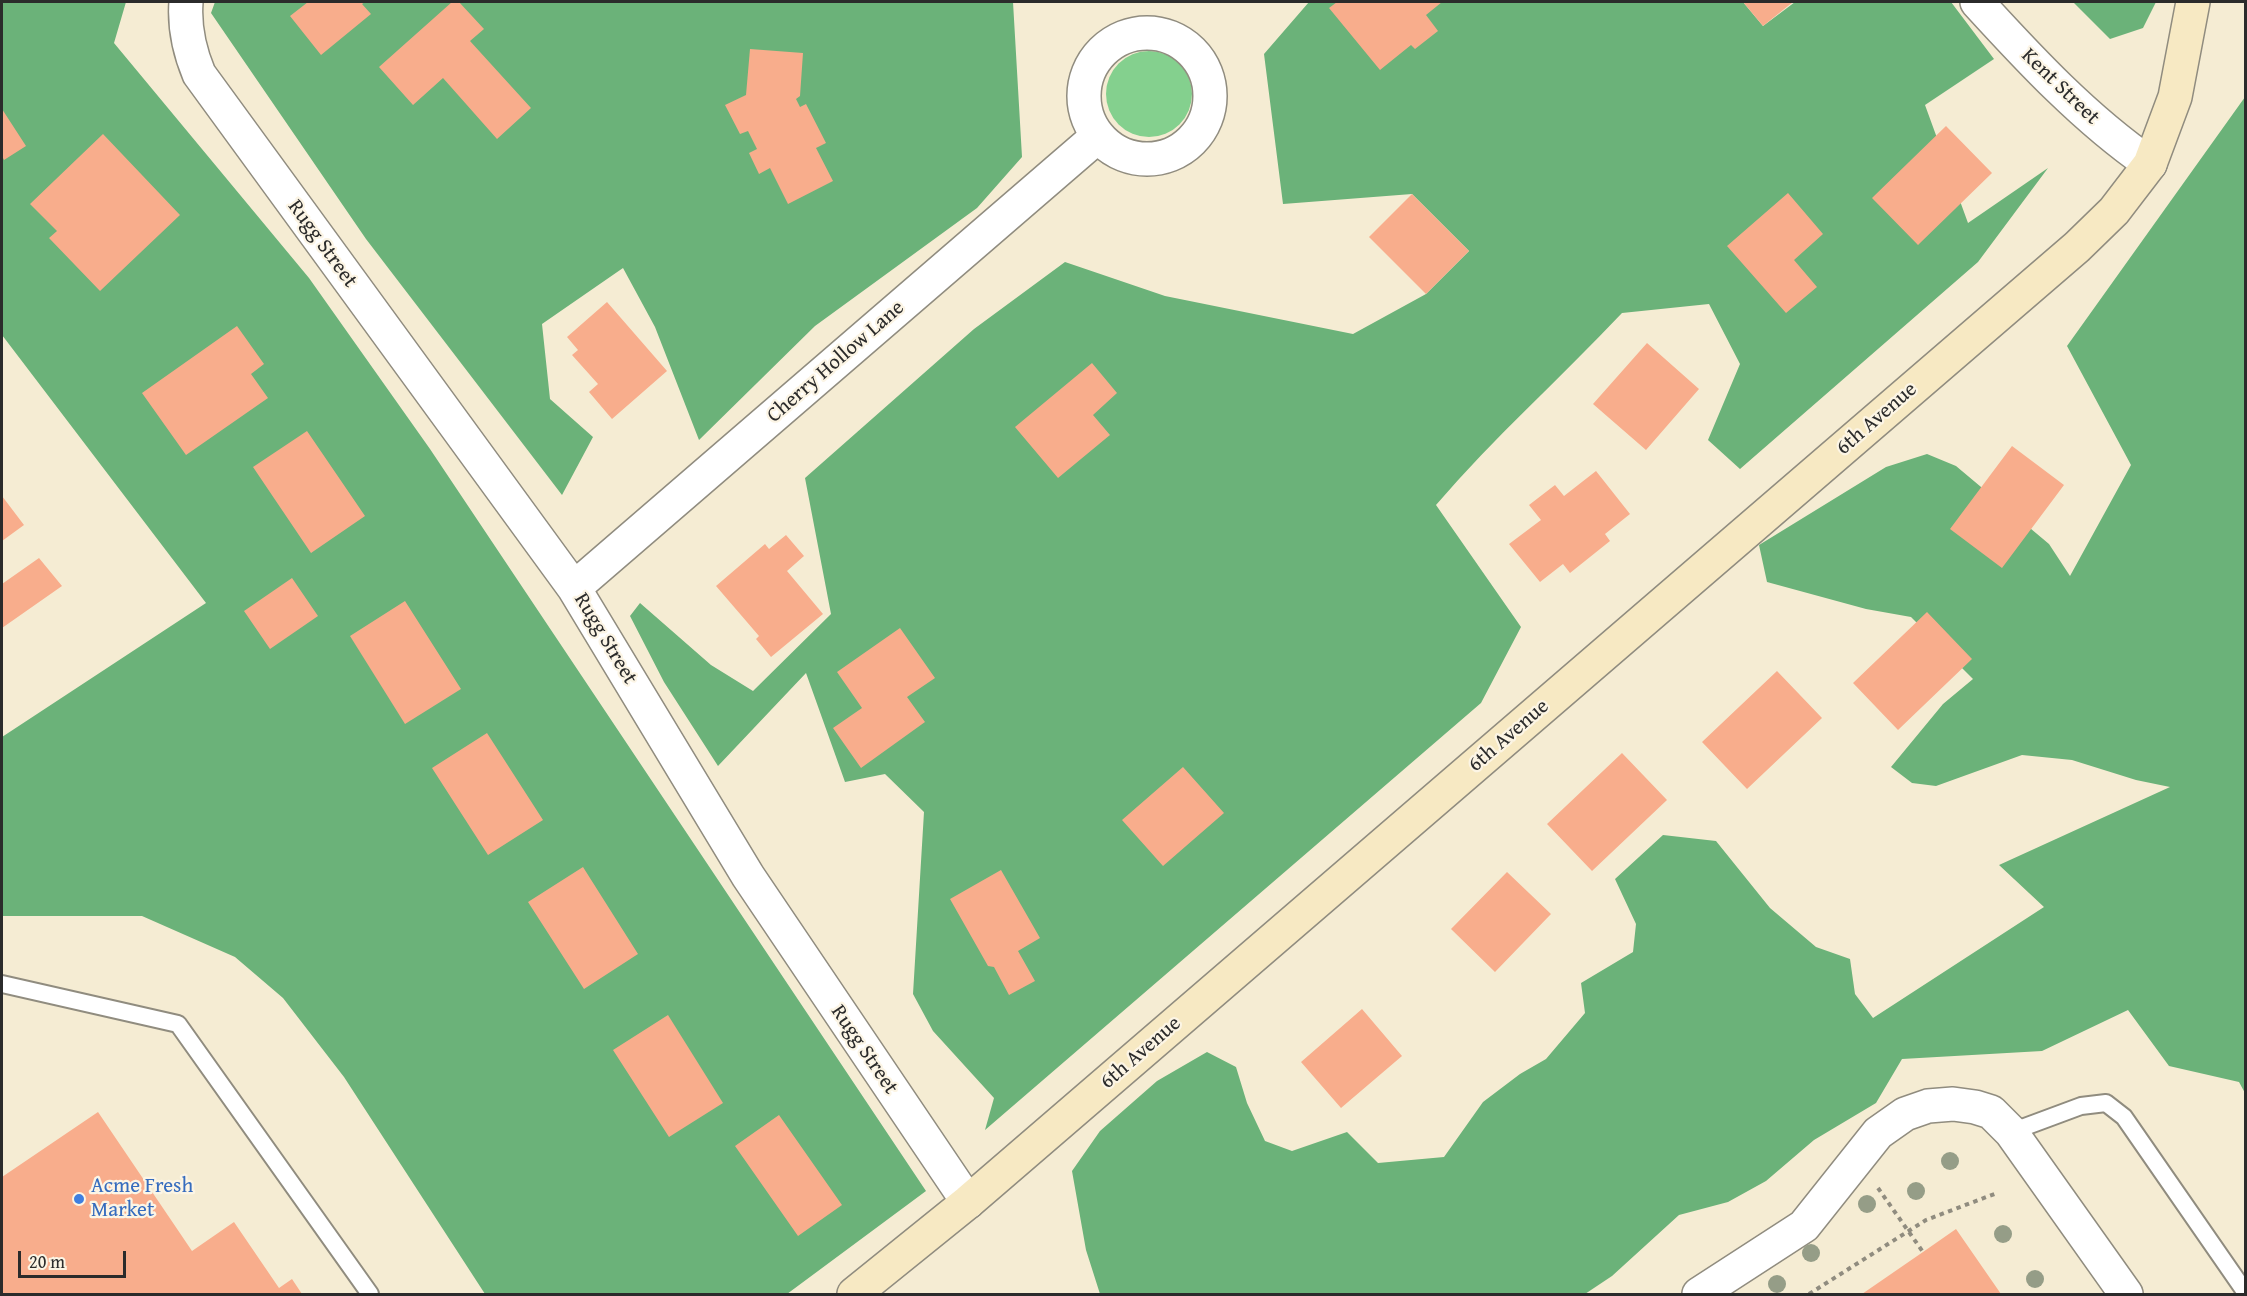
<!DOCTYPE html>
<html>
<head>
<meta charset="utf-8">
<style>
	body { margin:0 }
	#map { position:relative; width:2247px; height:1296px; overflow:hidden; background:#f5ecd3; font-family:"Gentium Book Plus",serif }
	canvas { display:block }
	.frame { position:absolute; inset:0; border:3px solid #2b2b2b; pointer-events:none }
	.scale { position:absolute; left:18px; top:1251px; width:108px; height:27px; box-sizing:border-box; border:3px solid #2b2b2b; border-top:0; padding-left:8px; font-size:18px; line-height:21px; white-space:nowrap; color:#2b2b2b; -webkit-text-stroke:4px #fcf5e5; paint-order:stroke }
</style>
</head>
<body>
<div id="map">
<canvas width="2247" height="1296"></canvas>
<div class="frame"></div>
<div class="scale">20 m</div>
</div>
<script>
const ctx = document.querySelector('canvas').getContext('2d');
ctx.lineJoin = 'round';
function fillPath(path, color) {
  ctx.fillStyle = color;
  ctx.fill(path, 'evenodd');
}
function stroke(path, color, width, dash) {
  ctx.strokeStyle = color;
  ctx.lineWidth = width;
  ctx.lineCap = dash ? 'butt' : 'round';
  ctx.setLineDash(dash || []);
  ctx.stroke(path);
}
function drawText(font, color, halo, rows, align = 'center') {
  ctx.font = font + ' "Gentium Book Plus",serif';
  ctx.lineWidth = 4.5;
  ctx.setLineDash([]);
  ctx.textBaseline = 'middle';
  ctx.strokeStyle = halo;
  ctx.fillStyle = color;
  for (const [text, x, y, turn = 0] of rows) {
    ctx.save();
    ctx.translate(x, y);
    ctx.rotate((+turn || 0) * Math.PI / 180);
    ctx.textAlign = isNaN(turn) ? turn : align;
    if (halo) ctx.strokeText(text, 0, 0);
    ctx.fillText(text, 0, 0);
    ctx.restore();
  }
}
fillPath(new Path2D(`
	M1106 94a43 43 0 1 1 86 0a43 43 0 1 1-86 0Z`), '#84d08e');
fillPath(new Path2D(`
	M2,2H126L114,43L309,278L430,449L926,1191L787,1294H485L344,1077L283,998L235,957L142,916H2V737L206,603L2,335Z
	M215,2H1013L1022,157L977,208L815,326L699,440L655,327L623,268L542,324L550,399L593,437L562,495L366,239L211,13Z
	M1309,2H1743L1763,26L1795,2H1951L1994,59L1925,105L1968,223L2048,168L1978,262L1740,469L1708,440L1740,364L1709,304L1622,313C1561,378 1494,437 1436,505L1521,627L1481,703L985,1130L994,1098L933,1031L913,994L924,812L885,774L845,782L806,673L718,766L664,682L630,616L640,603L711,665L753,691L831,614L805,478L974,329L1065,262L1165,296L1353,334L1426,294L1469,251L1412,194L1283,204L1264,54Z
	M2073,2H2156L2143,28L2110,39Z
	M2245,97V1093L2239,1082L2169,1066L2128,1010L2042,1051L1902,1059L1876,1103L1814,1140L1766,1181L1728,1202L1679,1215L1612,1276L1585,1294H1100L1086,1250L1072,1171L1100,1131L1157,1081L1207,1052L1236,1067L1247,1103L1265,1141L1292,1151L1347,1132L1378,1163L1444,1157L1483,1102L1520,1074L1546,1059L1585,1013L1581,983L1633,952L1636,924L1615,879L1663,835L1716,841L1770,908L1816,947L1850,959L1855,994L1873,1018L2044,907L1999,865L2170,787L2136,780L2072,760L2022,755L1936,786L1912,783L1891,767L1943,704L1973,679L1911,617L1866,609L1767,582L1759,545L1886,467L1927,454L1956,466L2049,544L2070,576L2131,465L2067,346Z`), '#6bb279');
fillPath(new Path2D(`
	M308,2H365L362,4L371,14L321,55L290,16Z
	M452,2H459L484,29L470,41L531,108L497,139L443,78L413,105L379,67Z
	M1337,2H1442L1426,15L1438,31L1415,49L1411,45L1380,70L1329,8Z
	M1743,2H1793L1763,26Z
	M750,49L803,53L800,96L796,99L800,107L806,104L826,143L816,148L833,181L788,204L770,168L759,174L749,153L757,149L748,131L740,134L725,105L746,95Z
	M2,109L26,146L4,160L2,156Z
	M1946,126L1992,173L1918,245L1872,198Z
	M103,134L180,215L100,291L49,238L57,231L30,204Z
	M1788,193L1823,234L1794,260L1817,287L1786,313L1727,246Z
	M1412,194L1469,251L1426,294L1369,237Z
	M607,302L667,371L612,419L589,392L598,384L572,355L578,350L567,337Z
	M237,326L264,364L251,374L268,398L186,455L142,393Z
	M1647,343L1699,389L1646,450L1593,404Z
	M1092,363L1117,393L1093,415L1110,435L1058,478L1015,427Z
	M307,431L365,516L311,553L253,467Z
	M2012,446L2064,485L2002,568L1950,529Z
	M1596,471L1630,514L1605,534L1610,541L1570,573L1563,564L1540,582L1509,544L1541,520L1529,505L1555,485L1564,496Z
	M2,496L24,525L2,541Z
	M786,535L804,556L787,571L823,614L771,657L756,639L759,636L716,586L765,544L769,549Z
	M39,558L62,586L2,628V584Z
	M292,578L318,616L270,649L244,611Z
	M405,601L461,689L405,724L350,636Z
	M1927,612L1972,659L1898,730L1853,683Z
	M900,628L935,678L907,697L925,722L861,768L833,728L862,708L837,672Z
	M1777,671L1822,718L1747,789L1702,742Z
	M487,733L543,820L488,855L432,768Z
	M1622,753L1667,800L1592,871L1547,824Z
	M1183,767L1224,813L1163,866L1122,820Z
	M583,867L638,954L584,989L528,902Z
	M1001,870L1040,938L1018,951L1035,981L1009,995L994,967L988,966L950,899Z
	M1507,872L1551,914L1495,972L1451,929Z
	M1362,1009L1402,1056L1341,1108L1301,1062Z
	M668,1015L723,1103L669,1137L613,1050Z
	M98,1112L192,1251L234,1222L279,1288L292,1279L302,1294H2V1177Z
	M779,1115L842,1205L798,1236L735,1146Z
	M1956,1229L2001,1294H1862L1923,1252Z`), '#f8ad8c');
const lane = new Path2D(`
	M2,984L178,1024L370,1294
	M2011,1132L2081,1106L2106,1103L2124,1117L2246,1293`);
const street = new Path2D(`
	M186,2C184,28 189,50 199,74L574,588L748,876L968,1202
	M1977,2C2030,60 2085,119 2150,164
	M1084 96a63 63 0 1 1 126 0a63 63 0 1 1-126 0Z
	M574,588L1098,136
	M1699,1294L1804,1226L1878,1133L1905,1114L1928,1106L1953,1104L1975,1107L1991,1112L2011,1132L2126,1294`);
const secondary = new Path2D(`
	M854,1294L968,1202L2077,247L2114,211L2150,164L2175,97L2193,2`);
stroke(lane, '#908c7f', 20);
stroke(street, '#908c7f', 36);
stroke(secondary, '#908c7f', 36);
stroke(new Path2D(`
	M1878,1188L1923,1252
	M1809,1294L1926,1220L1997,1193`), '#908c7f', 4, [4.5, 4.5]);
stroke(lane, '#fff', 16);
stroke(street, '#fff', 33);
stroke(secondary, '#f7e9c3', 33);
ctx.fillStyle = '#959d87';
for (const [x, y] of [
	[1950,1161],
	[1916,1191],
	[1867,1204],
	[2003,1234],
	[1811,1253],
	[2035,1279],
	[1777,1284]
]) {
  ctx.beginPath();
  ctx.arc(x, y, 9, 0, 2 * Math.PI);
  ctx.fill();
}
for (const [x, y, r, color] of [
	[79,1199,6,"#3f7fe0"]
]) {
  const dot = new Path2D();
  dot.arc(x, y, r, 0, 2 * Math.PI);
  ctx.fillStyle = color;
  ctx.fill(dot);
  stroke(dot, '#fcf5e5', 2);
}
drawText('21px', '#2b2b2b', '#fcf5e5', [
	["Kent Street",2060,87,44],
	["Rugg Street",322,244,54],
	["Cherry Hollow Lane",836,362,-41],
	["6th Avenue",1877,419,-41],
	["Rugg Street",605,639,59],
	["6th Avenue",1509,736,-41],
	["Rugg Street",864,1050,56],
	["6th Avenue",1141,1053,-41]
]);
drawText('21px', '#366cbe', '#fcf5e5', [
	["Acme Fresh",91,1187],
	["Market",91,1211]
], 'left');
</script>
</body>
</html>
